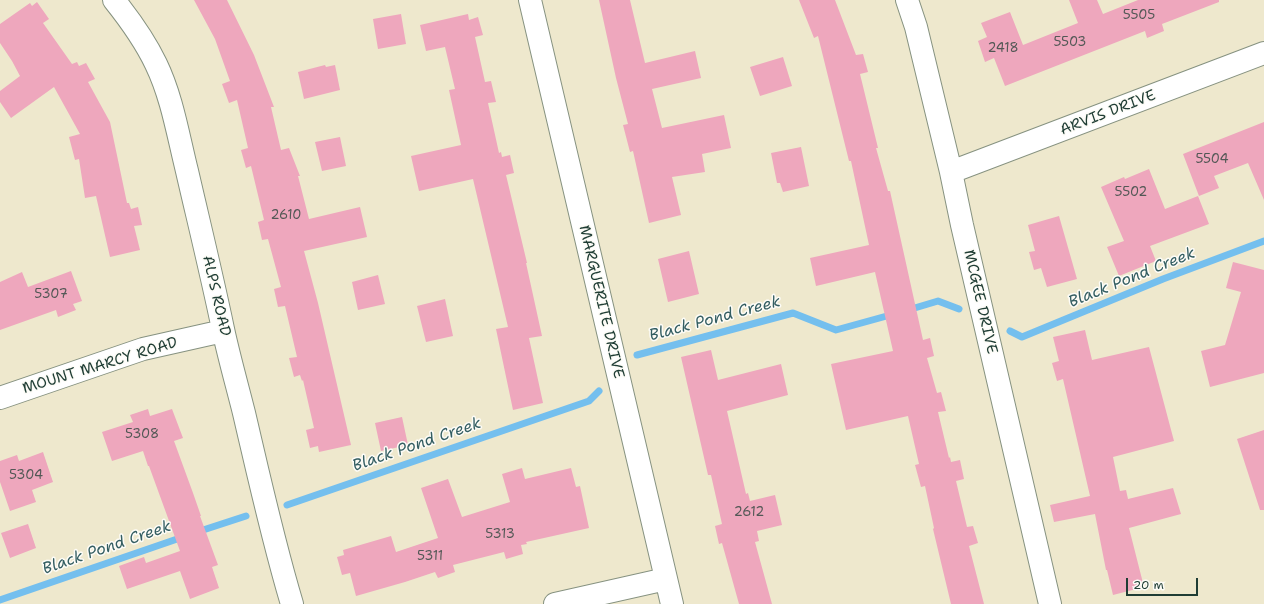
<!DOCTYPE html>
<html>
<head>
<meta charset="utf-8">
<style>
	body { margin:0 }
	#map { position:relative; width:1264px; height:604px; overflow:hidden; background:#eee8cd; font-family:"Shantell Sans",sans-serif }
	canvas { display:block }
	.scale { position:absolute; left:1126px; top:578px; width:72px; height:18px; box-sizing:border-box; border:2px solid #1f3d34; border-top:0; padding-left:5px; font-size:12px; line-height:14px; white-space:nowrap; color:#1f3d34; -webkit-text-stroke:3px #fdfcf7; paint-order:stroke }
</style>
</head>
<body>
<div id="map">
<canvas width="1264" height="604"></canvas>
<div class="scale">20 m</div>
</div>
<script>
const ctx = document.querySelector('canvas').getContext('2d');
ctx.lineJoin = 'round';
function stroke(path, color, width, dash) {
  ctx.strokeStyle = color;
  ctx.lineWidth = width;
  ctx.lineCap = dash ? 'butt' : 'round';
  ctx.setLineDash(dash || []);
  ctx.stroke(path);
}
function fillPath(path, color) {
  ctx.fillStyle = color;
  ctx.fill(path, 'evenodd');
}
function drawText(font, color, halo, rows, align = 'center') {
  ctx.font = font + ' "Shantell Sans",sans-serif';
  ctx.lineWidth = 3;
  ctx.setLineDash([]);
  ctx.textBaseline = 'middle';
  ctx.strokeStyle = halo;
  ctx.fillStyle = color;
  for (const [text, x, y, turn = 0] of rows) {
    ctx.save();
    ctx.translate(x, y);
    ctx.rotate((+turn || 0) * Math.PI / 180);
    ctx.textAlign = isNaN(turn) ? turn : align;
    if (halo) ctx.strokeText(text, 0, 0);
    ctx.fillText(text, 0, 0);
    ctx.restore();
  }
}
stroke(new Path2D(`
	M908,310L938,301L959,309
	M1010,331L1022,337L1163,279L1264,241
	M637,355L793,313L836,330L894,314
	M287,505L589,401L599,391
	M197,532L246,516
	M0,600L183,537`), '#74bfee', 7);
fillPath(new Path2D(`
	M194,0H227L254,55L274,107H271L281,150L289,148L300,176H298L309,219L360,207L367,237L304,251L318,303L351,445L319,452L318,446L310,448L306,430L314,428L303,380L302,381L300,375L294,377L289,358L297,357L285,306L278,307L274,289L281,287L268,239L262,240L258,222L264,220L251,166L246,168L241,150L248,148L237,100L229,103L222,84L230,81L215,39Z
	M599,0H630L645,63L695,51L701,78L652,89L662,128L724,115L731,148L702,154L705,172L672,177L681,215L649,223L633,151L630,152L623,125L628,124L616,78Z
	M799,0H835L856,55L863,54L868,72L860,74L878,148H876L888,191H890L923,340L930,338L934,356L927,358L937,393L941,392L946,411L938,412L949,458L950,457L951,462L960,460L964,479L956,481L967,527L973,526L978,543L969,546L984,604H951L933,529L934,528L925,486L921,487L915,465L919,464L908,416L846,430L831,364L893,351L875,272L816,286L810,258L869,245L851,161H849L818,36L814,38Z
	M1069,0H1097L1103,14L1138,0H1219V2L1162,24L1164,31L1147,38L1145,31L1005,86L994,58L985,62L978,41L987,37L981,23L1010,12L1023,45L1078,23Z
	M37,2L49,19L43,23L72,64L77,62L79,66L86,63L95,79L88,82L110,122L127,203H129L131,209L138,207L142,225L134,226L140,250L110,257L96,196L85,198L79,159L75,160L69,137L80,134L54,87L11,118L0,102V91L20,76L12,61L0,43V24L30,3L32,6Z
	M401,14L406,44L378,49L373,19Z
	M468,14L469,20L478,17L483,35L475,37L485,82L491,81L496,102L488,103L499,153L501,152L502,157L510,155L514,173L506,175L527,263H526L542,336L529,338L543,403L513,410L496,329L508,327L473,179L419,191L411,156L461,145L449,90L455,89L445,47L426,51L420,25Z
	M783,57L792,86L760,96L750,67Z
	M325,65L326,67L335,65L340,90L304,99L298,72Z
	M1264,122V200L1248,163L1214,176L1219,188L1199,196L1183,154Z
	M340,137L346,166L322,171L315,142Z
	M801,147L809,186L783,192L780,183H777L771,153Z
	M1149,169L1165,209L1198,196L1209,224L1150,246L1156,261L1119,276L1107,247L1124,241L1101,187L1124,177L1125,179Z
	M1059,216L1077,279L1047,287L1041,268L1034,270L1029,252L1035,251L1028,225Z
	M689,251L699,294L668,302L658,259Z
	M1233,262L1264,270V373L1210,387L1201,351L1225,345L1241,292L1226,288Z
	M71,271L82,301L73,304L76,310L58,317L56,310L0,330V282L22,272L28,287Z
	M378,275L385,304L358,310L352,282Z
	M445,299L453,336L426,342L417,306Z
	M1085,330L1092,360L1149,347L1174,441L1113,457L1120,491L1126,490L1128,499L1173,488L1181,514L1129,528L1144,587L1113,595L1107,570H1106L1095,514L1054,522L1050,505L1090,496L1063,379L1057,381L1052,363L1059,361L1053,337Z
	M711,350L718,380L781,364L788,395L727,411L746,494L748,493L750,501L775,495L782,525L757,531L759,541L755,542L772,604H739L722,543L719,544L715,526L722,524L711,475H708L681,357Z
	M148,409L150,416L172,409L183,438L174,441L193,493L201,516H200L218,565L212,567L219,588L190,599L180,571L127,589L119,566L144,557L146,563L180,551L149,466H148L143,451L112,461L102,432L133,422L130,415Z
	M402,417L408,445L381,451L375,423Z
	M1264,430V510H1260L1237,439Z
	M43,452L53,482L32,490L36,502L10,511L0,482V461L17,455L19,461Z
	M522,468L525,479L571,468L576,487L580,486L589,528L526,542L527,544L521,545L523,554L506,559L504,552L453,565L455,572L438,578L435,572L405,582L356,596L350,573L342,575L337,557L344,555L343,550L391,536L396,552L438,538L421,488L448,479L462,517L510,502L502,474Z
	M28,524L36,548L10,558L1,533Z`), '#eea7bd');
const minor = new Path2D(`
	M114,0C130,20 145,41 156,64C172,97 178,135 187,171C199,223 212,276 223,329C229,357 237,385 244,413C259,477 273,541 292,604
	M530,0L672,604
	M907,0L916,27L951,172L962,225L1050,604
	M951,172L1264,53
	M0,398L143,349L223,331
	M555,604L666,579`);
stroke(minor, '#869280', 24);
stroke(minor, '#fff', 22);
drawText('13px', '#535856', null, [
	["5505",1139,16],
	["5503",1070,43],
	["2418",1003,49],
	["5504",1212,160],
	["5502",1131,193],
	["2610",286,216],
	["5307",51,295],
	["5308",142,435],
	["5304",26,476],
	["2612",749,513],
	["5313",500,535],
	["5311",430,557]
]);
drawText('15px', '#1f3d34', '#fdfcf7', [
	["ARVIS DRIVE",1108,113,-21],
	["ALPS ROAD",216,296,77],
	["MARGUERITE DRIVE",601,302,77],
	["MCGEE DRIVE",980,302,77],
	["MOUNT MARCY ROAD",100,366,-17]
]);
drawText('italic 16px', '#345e62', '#fdfcf7', [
	["Black Pond Creek",1132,278,-22],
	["Black Pond Creek",715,319,-15],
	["Black Pond Creek",417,445,-19],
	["Black Pond Creek",107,548,-19]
]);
</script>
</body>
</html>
